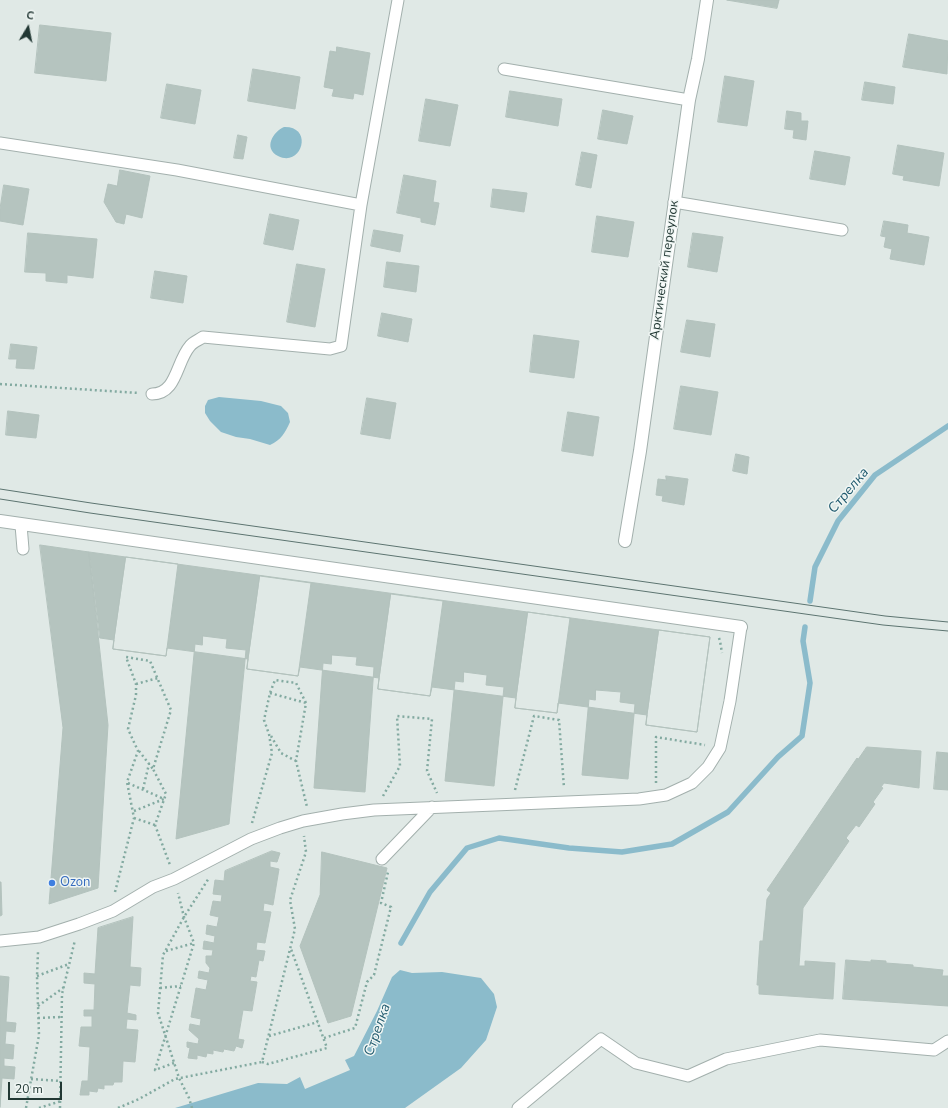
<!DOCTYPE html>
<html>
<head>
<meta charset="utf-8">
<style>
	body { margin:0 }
	#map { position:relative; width:948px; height:1108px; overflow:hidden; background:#e0e9e6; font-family:"Nunito Sans",sans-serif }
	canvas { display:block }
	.north { position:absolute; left:8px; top:8px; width:40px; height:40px; -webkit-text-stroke:3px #f0f6f4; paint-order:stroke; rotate:10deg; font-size:11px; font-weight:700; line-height:16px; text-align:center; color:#223834 }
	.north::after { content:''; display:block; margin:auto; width:14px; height:18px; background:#223834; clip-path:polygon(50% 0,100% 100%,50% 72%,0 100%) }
	.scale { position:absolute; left:8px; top:1082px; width:54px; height:18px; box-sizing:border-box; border:2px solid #223834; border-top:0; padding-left:5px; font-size:12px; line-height:14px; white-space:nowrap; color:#223834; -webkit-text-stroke:3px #f0f6f4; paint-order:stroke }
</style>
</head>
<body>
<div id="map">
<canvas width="948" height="1108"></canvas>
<div class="north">С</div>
<div class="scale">20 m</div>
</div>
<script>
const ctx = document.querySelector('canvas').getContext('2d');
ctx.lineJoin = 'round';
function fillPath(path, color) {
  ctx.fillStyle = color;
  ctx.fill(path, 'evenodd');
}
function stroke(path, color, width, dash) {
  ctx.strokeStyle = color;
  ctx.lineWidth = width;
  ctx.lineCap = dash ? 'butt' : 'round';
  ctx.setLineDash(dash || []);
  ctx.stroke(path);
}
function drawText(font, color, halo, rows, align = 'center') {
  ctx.font = font + ' "Nunito Sans",sans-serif';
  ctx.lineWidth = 3;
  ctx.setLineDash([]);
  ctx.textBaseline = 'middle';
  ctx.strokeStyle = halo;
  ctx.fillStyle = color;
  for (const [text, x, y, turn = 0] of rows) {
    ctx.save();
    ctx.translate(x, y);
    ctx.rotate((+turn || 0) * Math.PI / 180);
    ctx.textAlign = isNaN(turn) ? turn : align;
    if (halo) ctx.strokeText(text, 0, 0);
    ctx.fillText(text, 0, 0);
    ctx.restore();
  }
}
fillPath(new Path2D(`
	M284,127C314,126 302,168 278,156C263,148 273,132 284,127Z
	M219,397L261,401L281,406L288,413L290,422C285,433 281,440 270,445L250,439L236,437L221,432L210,421L205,413V406L208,400Z
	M400,970L412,973L442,972L481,978L494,994L497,1007L486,1040L461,1068L405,1108H175L258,1083L287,1084L300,1077L305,1089L350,1070L345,1060L354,1056L377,1011L392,977Z`), '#8bbbcb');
stroke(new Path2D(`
	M810,601L815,567L838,521L875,475L948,426
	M401,943L430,892L467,848L499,838L569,848L622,852L672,844L728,812L778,757L802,736L810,683L803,641L805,627`), '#8bbbcb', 5.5);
const building = new Path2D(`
	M727,0H779L777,8Z
	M40,25L111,33L106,81L35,73Z
	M909,34L948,41L947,74L903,67Z
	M337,47L370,53L363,95L354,93L353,99L332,96L334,89L324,87L330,51L336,52Z
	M253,69L300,77L295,109L248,101Z
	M725,76L754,81L747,126L718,122Z
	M865,82L895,87L893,104L862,100Z
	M167,84L201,90L195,124L161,118Z
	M510,91L562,99L558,126L506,117Z
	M426,99L458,105L450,146L419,141Z
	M603,110L633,116L627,144L598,139Z
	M787,111L801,113V121H808L806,140L793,138L794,130L785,129Z
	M238,135L247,137L243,159L234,158Z
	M898,145L944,153L939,186L903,180L904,176L893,174Z
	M815,151L850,157L845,185L810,179Z
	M582,152L597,155L591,188L576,185Z
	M120,170L150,176L142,218L126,214L124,224L116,222L104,202L108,184L117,186Z
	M404,175L436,181L433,202L439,203L435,225L421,222V218L397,213Z
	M4,185L29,189L23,225L0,221V209Z
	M493,189L527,193L524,212L491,207Z
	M270,214L299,220L293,250L264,244Z
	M597,216L634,222L628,257L592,252Z
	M884,221L908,225L907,233L929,237L924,265L890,259L892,249L884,247L886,237L881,236Z
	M374,230L403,235L400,252L371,246Z
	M28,233L97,239L93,278L67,275V283L46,281V273L25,272Z
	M693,233L723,237L717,272L688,267Z
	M387,262L419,266L416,292L384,287Z
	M297,264L325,269L315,327L287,322Z
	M155,271L187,276L183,303L151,298Z
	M382,313L412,319L408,342L378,336Z
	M687,320L715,324L710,357L681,352Z
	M534,335L579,341L574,378L530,372Z
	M11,344L37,347L34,369L16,368L17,359H9Z
	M681,386L718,392L711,435L674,429Z
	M367,398L396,403L390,439L361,434Z
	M8,411L39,415L36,438L6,435Z
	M568,412L599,417L593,456L562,451Z
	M736,454L749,457L747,474L733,471Z
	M666,476L688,479L684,505L662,501L663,496L656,495L658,479L666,480Z
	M40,545L89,552L108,725L98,888L49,904L63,728Z
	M89,552L710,637L697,732L646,725L647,715L558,703L557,713L515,708L516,698L432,687L430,696L378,689L379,678L300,667L298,676L247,669L248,659L167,648L166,656L113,649L114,640L100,638Z
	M126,557L178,564L166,656L113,649Z
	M260,576L311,583L298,676L247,669Z
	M391,594L443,601L430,696L378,689Z
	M528,612L570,618L557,713L515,708Z
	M659,630L710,637L697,732L646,725Z
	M203,636L227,639L226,648L246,650L229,824L176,839L195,644L202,645Z
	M332,655L357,657L356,665L374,667L365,792L314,788L323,663L331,664Z
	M464,672L487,675L486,685L504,687L494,786L445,781L455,681L463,682Z
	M596,690L621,692L620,702L635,704L628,779L582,775L589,699L595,700Z
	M867,747L921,751L919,788L884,783L881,787L883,788L873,802L875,804L859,827L856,825L846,838L849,841L803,908L799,966H805V961L835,963L833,999L759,994V985H757L760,941H763L767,899L771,893L767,890L857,758L858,759Z
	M937,752L948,753V790L934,789Z
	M272,851L280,853L277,862L270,861V867L279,869L273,905L264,903L263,911L271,912L265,943L257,942L256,950L265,951L263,961L259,960L256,977L251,976L250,981L257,982L252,1011L243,1010L238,1039L244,1040L242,1048L236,1046L234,1051L224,1049L223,1052L213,1050V1054L207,1053L206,1057L197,1055V1059L188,1058L190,1048L187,1047V1042L198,1044L199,1039L189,1030L190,1024L200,1026L201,1019L191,1017L196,988L206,990L208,980L198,978L199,971L209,973L210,968L206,963V956H212L213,950L203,949L204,941L214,943L215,936L206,934L207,925L217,927L219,917L210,915L213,901L221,902L222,895L213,894L215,880L224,881L225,871Z
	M322,852L387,868L351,1016L328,1023L300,946L320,895Z
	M0,882H1L2,915L0,916Z
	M133,917L130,967L141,968L140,986L130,985L127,1013L136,1015V1020L127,1019L126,1029L138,1030L135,1062L123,1061L122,1082H114L113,1085H104V1089L98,1088L97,1092L89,1091V1095H80L82,1081H88L90,1047L79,1046L81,1027H92V1016H84V1010H94L95,984L84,983V973L95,974L98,928Z
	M846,960L871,962V960L886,961V963L913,965V967L943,970L942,976H948V1006L843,999Z
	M0,976L9,977L6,1022L16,1023L15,1032L6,1031L5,1044L14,1045L13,1059L4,1058V1066L15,1067L14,1079L2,1078L0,1107Z`);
fillPath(building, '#b5c4bf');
stroke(building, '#b3c2bd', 1);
const service = new Path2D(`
	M504,69L689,100
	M0,143L177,170L361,205
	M674,202L842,230
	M152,394C177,394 176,362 190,346C193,342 199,340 203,337L330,349L341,346L361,205L398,0
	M21,525L23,549
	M382,859L432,807
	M0,941L39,937L79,924L113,911L153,887L174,879L251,839L280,828L303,821L342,814L374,810L639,799L666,795L692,783L708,767L720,748L730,701L741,627
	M518,1108L601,1039L636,1063L688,1076L726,1059L820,1040L934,1050L948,1041`);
const minor = new Path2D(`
	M0,521L741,627
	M625,541L640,451L689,100L698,59L707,0`);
stroke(service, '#a3b0ad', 13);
stroke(minor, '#a3b0ad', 14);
stroke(new Path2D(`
	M0,384L139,393
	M719,638L720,641L722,653
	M136,684L158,678
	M270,693L306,703
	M271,736L281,753L296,761
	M139,751L153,769
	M128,783L164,799
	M656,783V737L705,745
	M143,789L149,764
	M515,790L534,716L559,720L564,788
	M383,796L400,766L397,716L432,719L427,771L437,793
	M134,811L164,799
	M134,818L155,825
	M252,823L272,753L269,734L264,720L270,693L275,680L296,683L306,703L296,761L307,807
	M115,892L134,818L127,782L138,751L128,729L136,695V684L126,657L150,661L171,710L153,769L166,794L155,825L170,865
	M166,951L194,943
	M37,976L69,964
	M160,988L181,986
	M38,1006L63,988
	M38,1018L61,1017
	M269,1036L318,1022
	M324,1038L355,1028L367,982L374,975L391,907L381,903L388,872
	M262,1062L268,1064L327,1048L291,949
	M174,1063L155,1070L194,943L184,917L178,893
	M31,1079L61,1081
	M26,1108L39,1035L37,976L38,952
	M39,1108L61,1101
	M60,1108L62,994L75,940
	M118,1108L139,1099L175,1079L262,1062L295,929L290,900L306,852L304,836
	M192,1108L189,1098L179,1078L158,1013L163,955L184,917L209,878`), '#83aaa1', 2.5, [2, 3]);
stroke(service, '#fff', 11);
stroke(minor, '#fff', 12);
stroke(new Path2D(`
	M0,489L91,503L885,616L948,622
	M0,499L90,513L883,625L948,631`), '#5c7470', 1);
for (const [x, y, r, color] of [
	[52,883,4,"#3f7fe0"]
]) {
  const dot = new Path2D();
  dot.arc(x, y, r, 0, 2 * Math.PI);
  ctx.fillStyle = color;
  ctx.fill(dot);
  stroke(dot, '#f0f6f4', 1.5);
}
drawText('13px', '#223834', '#f0f6f4', [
	["Арктический переулок",665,270,-82]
]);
drawText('13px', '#366cbe', '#f0f6f4', [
	["Ozon",60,883]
], 'left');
drawText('italic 14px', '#215b6f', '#f0f6f4', [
	["Стрелка",849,491,-50],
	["Стрелка",378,1030,-71]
]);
</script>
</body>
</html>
